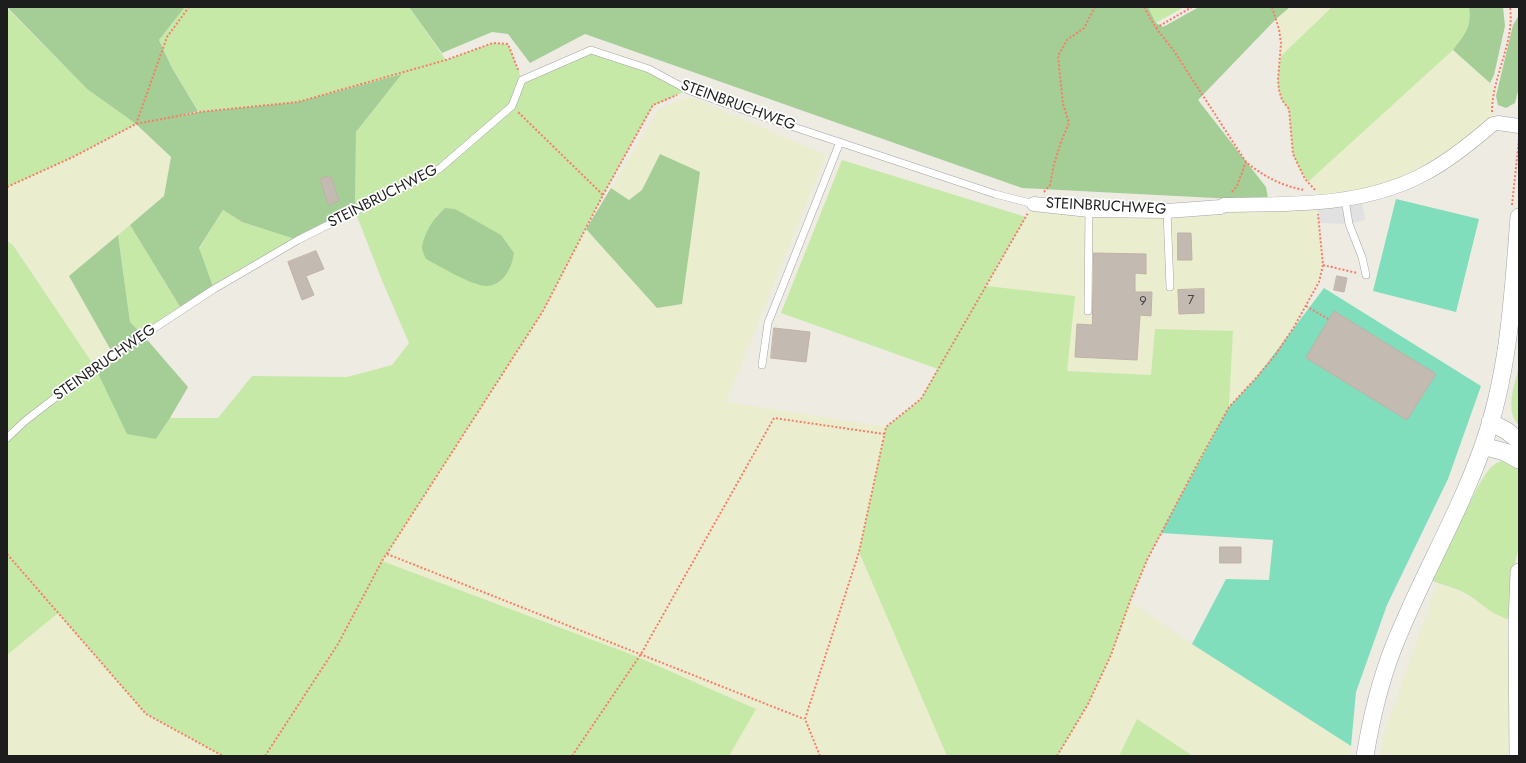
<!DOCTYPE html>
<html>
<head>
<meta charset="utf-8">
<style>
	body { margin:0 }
	#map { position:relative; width:1526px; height:763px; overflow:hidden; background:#eeebe3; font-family:Jost,sans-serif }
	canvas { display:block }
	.frame { position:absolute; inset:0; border:8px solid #1d1d1d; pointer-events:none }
</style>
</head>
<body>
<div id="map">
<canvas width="1526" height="763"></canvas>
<div class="frame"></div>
</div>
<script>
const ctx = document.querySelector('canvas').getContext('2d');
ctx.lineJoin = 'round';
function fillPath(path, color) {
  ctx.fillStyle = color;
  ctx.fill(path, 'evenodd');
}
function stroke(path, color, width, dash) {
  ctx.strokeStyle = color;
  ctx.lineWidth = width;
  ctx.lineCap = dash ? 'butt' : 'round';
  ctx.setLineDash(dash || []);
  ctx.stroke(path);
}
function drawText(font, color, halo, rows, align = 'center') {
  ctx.font = font + ' Jost,sans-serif';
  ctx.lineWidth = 3.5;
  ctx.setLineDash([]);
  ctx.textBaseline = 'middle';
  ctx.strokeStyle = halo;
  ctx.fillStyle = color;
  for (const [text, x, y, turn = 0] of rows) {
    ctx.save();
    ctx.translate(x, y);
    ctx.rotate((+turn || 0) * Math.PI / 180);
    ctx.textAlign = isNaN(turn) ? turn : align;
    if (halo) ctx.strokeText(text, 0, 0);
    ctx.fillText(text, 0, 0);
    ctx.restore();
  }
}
fillPath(new Path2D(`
	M1290,7H1332L1281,56V43L1276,19Z
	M1453,50L1495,87L1492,106L1493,124L1436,168L1325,202L1308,182Z
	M684,98H693L826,155L726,402L886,427L859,552L947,756H729L755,709L633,655L382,561L543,311L586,229L657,307L660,154L642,191L629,200L611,188L659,109Z
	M136,124L171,157L164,196L69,276L113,354L95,367L14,245L7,241V187L73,157Z
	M1317,203L1323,265L1319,282L1294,327L1276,354L1256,378L1229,407L1233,331L1151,375L1067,371L986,287L1034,204L1089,210Z
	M1437,584L1462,592L1475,600L1488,610L1499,617L1511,620L1512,756H1380L1384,733Z
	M1130,601L1192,644L1351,746L1350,756H1193L1137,719L1119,756H1057L1088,704L1111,655Z
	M58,612L146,714L223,756H7V655Z`), '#eaedce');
fillPath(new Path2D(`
	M185,7H409L446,60L493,43L508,44L522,80L591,50L649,69L688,90L653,106L603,195L543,311L382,561L633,655L756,709L729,756H223L146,714L58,613L7,655V241L13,245L95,367L156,439L170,418H218L252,376L347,377L392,365L409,343L381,278L355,211L356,132L402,74L298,102L199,112L172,68L159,40ZM445,208L487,286L476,284L426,259V234L437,215Z
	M1148,7H1184L1156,23Z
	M1332,7H1469C1472,28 1464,35 1453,50L1308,182L1298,166L1293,154L1289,110L1282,100L1279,90L1278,80L1279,68L1281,56Z
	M7,8L87,89L136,124L73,157L7,187Z
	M842,160L1026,217L986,286L1075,296L1067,371L1151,375L1155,329L1233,331L1229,407L1147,560L1130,601L1111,655L1088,704L1057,756H947L859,552L886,427L921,399L938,369L781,313Z
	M223,210L242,222L298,240L214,289L199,249Z
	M130,225L182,310L143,335L130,322L118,235Z
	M1519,366V425C1504,411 1515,384 1519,366Z
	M1505,460L1519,466V546L1513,571L1511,620C1488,614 1482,602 1463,592C1453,587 1441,585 1430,580L1480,483C1487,472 1491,463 1505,460Z
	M1137,719L1193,756H1119Z`), '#c6e9a8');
fillPath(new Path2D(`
	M7,7H185L159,40L172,68L198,111L175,117L199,112L298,102L402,74L356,132L355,211L298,240L242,222L223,210L199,248L214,289L182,310L130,225L164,196L171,157L136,124L87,89Z
	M409,7H1148L1156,23L1163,27L1199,7H1290L1276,19L1198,100L1266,187L1269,204L1234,199L1022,188L585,34L530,63L508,34L492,32L442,53Z
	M1469,7H1503L1505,26L1494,75L1490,83L1453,50C1464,35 1472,28 1469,7Z
	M1519,15V87L1515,103L1506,108L1498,105L1496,96L1513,25Z
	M660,154L700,172L682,304L657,308L586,229L611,188L629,200L642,190Z
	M445,208L455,209L501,235L514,253C512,268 503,286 486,286C473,286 439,266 426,259C425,256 422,251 422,247C424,233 434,217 445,208Z
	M118,235L130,322L143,335L188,387L170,418L156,439L127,434L95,367L113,354L69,276Z`), '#a5ce97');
fillPath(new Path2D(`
	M1396,199L1479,219L1456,312L1373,291Z
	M1324,288L1481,386L1448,479L1387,605L1356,692L1351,746L1192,644L1226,579L1269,580L1273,540L1161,533L1229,407L1256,378Z`), '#80debd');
fillPath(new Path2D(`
	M1361,196L1365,220L1349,224L1319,223L1317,203Z`), '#e1e1e1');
const building = new Path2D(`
	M331,176L339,201L328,205L320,179Z
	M1178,233H1191L1192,260H1178Z
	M316,251L324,269L306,276L314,295L302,300L288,262Z
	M1094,253L1146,254V274L1135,273V292H1152L1151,316L1140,315L1137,360L1075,357L1077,324L1092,325Z
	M1337,276L1347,278L1344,292L1334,290Z
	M1204,289V313L1179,314L1178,290Z
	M1334,311L1436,374L1407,420L1306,358Z
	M774,328L810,332L806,362L771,358Z
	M1220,547H1241V563H1220Z`);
fillPath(building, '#c3bab2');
stroke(building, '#c0b2a5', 1);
const service = new Path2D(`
	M1345,200L1349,224L1362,257L1366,275
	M1167,211L1170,287
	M1088,311L1089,210
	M762,365L768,323L840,142
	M7,438L25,421L95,367L214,289L298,240L439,169L512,106L522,80L591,50L649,69L688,90L758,115L995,194L1034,204`);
const minor = new Path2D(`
	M1034,204L1089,210L1167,211L1221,207L1224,205C1291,204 1362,207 1424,174C1449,161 1471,143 1493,124L1498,123L1519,126`);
const tertiary = new Path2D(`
	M1490,422L1507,431L1519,441
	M1483,446L1505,452L1519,460
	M1365,756C1371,720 1379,685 1392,651C1419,581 1458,517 1483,446C1509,373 1513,294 1519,217
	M1518,756L1517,624L1519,572`);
stroke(service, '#a4a4a4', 8);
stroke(minor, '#a4a4a4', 15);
stroke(tertiary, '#a4a4a4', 18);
stroke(new Path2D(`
	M1144,7L1156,28L1174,51L1246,162C1263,176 1282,186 1304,190
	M1272,7L1279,29L1281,43L1278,80L1279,90L1282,100L1289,109L1293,154L1305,179L1316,191
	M1156,28L1192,7
	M1492,112C1492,76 1515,43 1510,7
	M136,124L167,37L189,7
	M7,187L73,157L136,124L199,112L298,102L446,60L493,43L508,44L519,72
	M1044,192L1050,185L1054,164L1061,142L1069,123L1063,104L1058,56L1067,40L1084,28L1095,7
	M1232,192L1237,186L1246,162
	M603,195L653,105L677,95
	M1512,205L1519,139
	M1323,265L1357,273
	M1306,306L1328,319
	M7,554L146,714L223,756
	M387,554L804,719
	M265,756L338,644L382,561L543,311L603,195L518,112
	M572,756L641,654L774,418L884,434
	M820,756L805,719L859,552L886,427L921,399L1028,213
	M1057,756L1088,704L1111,655L1130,601L1147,560L1199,461L1229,407L1256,378L1276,354L1294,327L1319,282L1323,265L1318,214`), '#fa7c68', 2, [2, 2]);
stroke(service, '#fff', 7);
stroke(minor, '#fff', 14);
stroke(tertiary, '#fff', 17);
drawText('13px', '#464442', null, [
	["7",1191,301],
	["9",1143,302]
]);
drawText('15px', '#1d1d1d', '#fff', [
	["STEINBRUCHWEG",738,106,20],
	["STEINBRUCHWEG",383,197,-27],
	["STEINBRUCHWEG",1106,207,3],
	["STEINBRUCHWEG",105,363,-35]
]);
</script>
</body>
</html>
